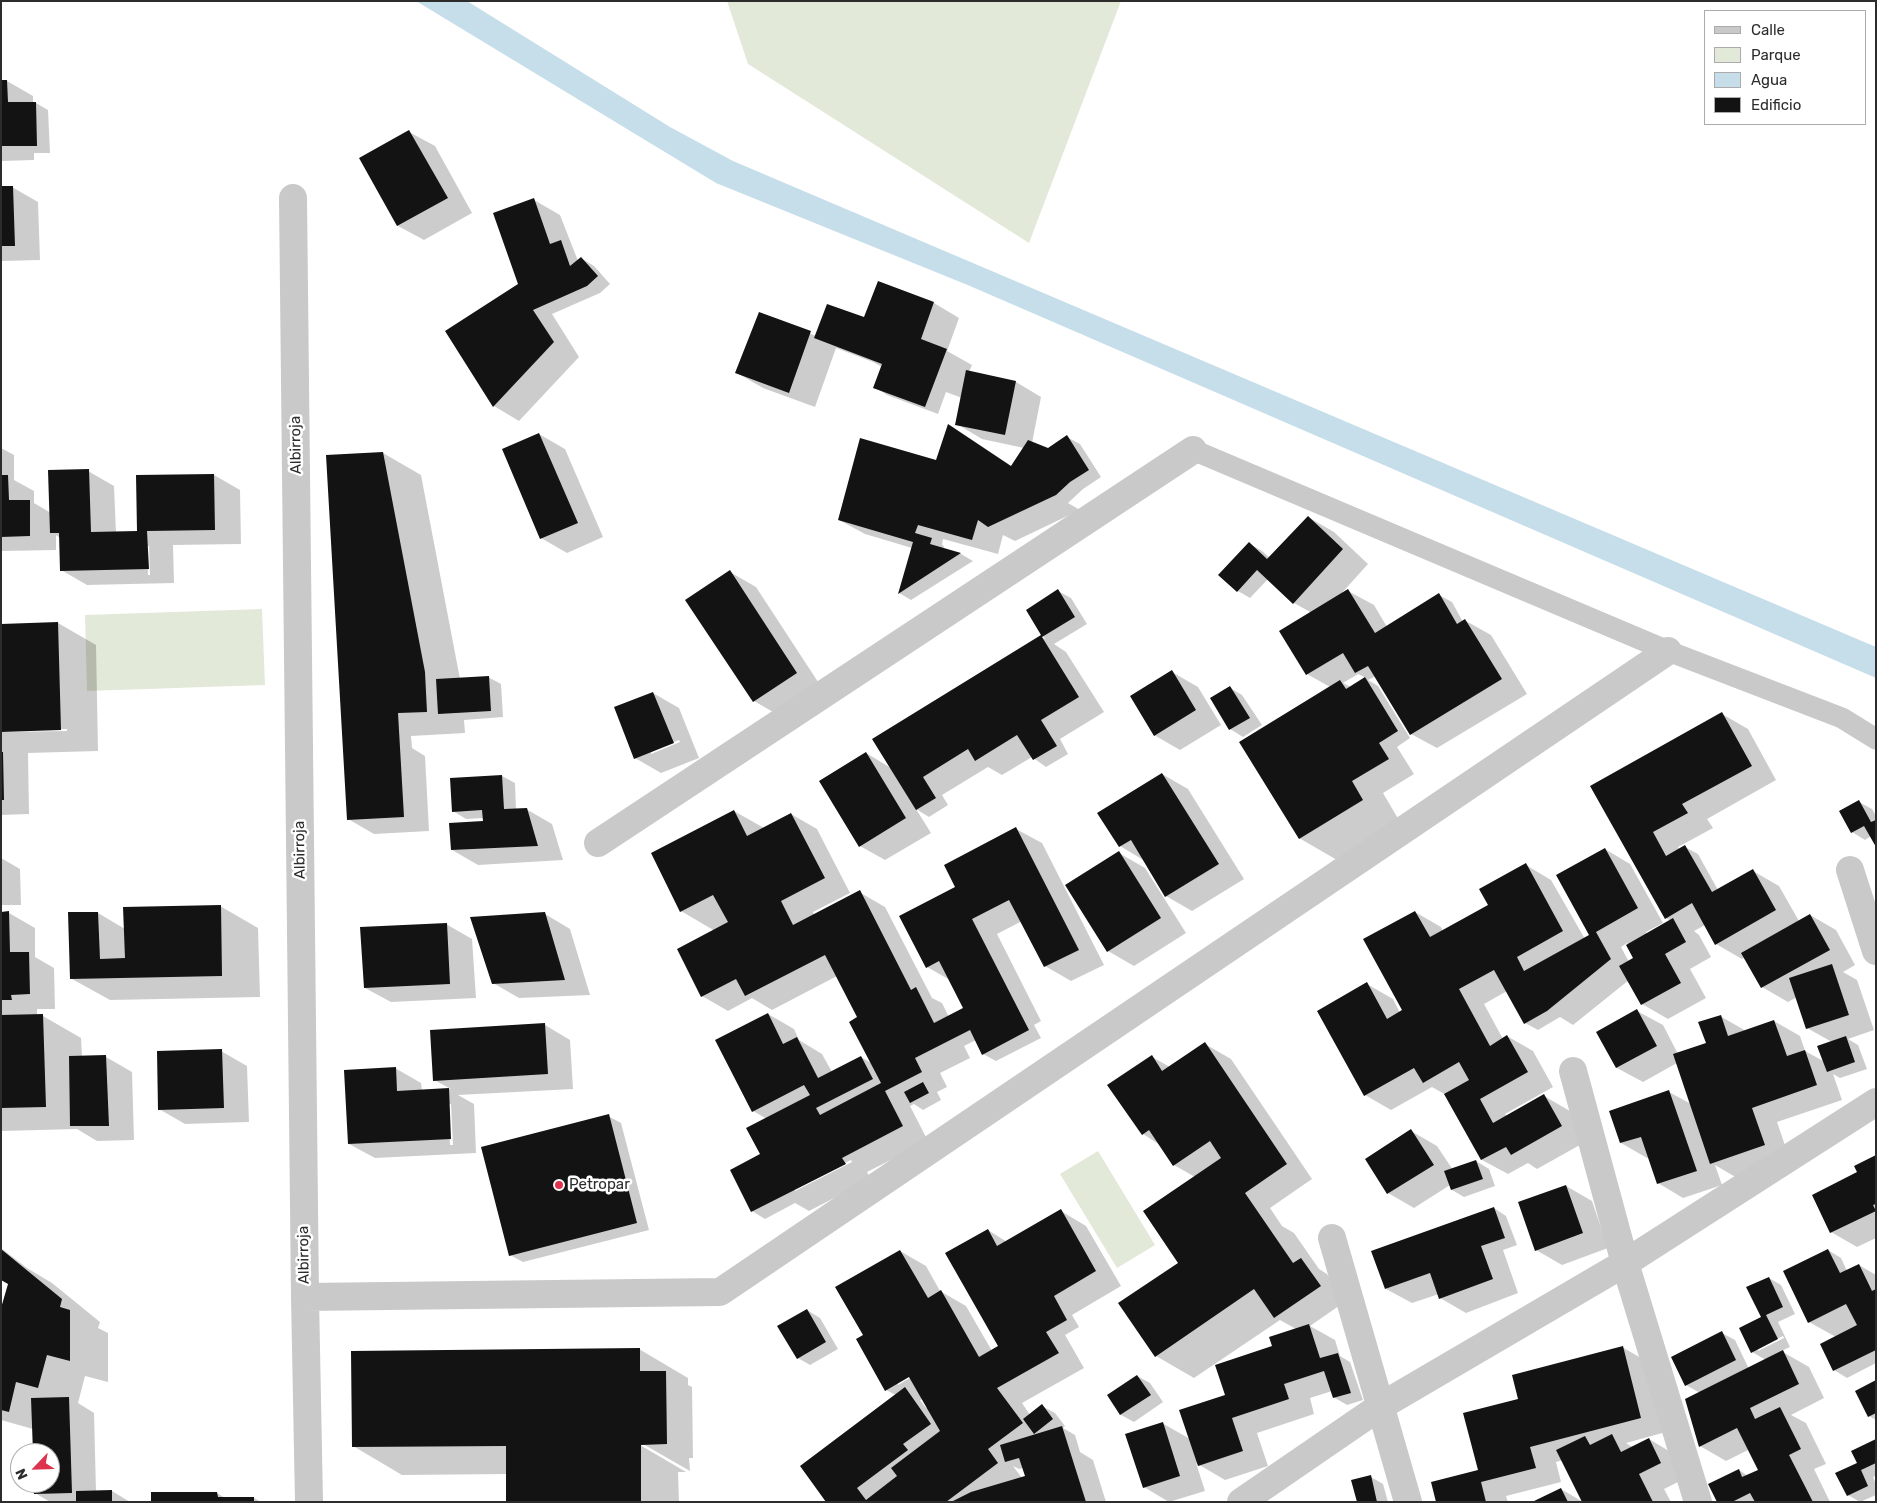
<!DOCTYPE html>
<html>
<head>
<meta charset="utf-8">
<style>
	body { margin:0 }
	#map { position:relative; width:1877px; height:1503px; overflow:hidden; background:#fff; font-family:Rubik,sans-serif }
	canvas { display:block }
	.frame { position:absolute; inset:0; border:2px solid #2c2c2c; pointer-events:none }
	.legend { position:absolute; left:1704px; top:10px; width:162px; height:115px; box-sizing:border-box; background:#fff; border:1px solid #ababab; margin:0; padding:6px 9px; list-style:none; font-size:15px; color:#2c2c2c }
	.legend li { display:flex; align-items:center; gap:10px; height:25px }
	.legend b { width:25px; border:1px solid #ababab }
	.north { position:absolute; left:10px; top:1443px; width:50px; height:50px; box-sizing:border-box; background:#fff; border:1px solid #ababab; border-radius:50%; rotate:246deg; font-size:14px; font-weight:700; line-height:20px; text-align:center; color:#2c2c2c }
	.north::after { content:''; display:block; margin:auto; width:18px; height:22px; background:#de334e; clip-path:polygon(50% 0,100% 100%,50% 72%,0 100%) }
</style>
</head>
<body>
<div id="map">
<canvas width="1877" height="1503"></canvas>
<div class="frame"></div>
<ul class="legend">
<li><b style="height:6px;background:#c9c9c9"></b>Calle</li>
<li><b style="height:14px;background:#e3e9d9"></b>Parque</li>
<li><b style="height:14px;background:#c6dee9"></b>Agua</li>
<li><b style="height:14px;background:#131313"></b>Edificio</li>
</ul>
<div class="north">N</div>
</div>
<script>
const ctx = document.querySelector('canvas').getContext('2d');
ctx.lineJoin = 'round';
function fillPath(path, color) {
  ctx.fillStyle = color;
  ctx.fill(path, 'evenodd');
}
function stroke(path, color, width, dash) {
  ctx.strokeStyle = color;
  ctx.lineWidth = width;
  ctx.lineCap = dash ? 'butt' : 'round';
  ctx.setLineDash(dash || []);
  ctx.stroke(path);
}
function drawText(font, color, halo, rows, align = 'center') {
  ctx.font = font + ' Rubik,sans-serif';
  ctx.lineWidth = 5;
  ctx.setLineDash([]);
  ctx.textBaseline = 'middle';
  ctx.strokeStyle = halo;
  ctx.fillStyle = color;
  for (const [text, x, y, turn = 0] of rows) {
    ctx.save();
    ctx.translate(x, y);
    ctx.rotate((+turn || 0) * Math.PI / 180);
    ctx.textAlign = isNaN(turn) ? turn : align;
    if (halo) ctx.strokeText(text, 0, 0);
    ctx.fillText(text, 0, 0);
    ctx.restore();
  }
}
fillPath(new Path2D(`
	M727,1H1121L1029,243L748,64Z
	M262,609L265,685L87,691L85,615Z
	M1098,1151L1155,1245L1117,1268L1060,1174Z`), '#e3e9d9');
fillPath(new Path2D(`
	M416,1H467L670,127L733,161L1876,647V678L970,286L716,183Z`), '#c6dee9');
fillPath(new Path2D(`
	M1,81H7L33,96V103H36L48,110L50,153H34V160L1,161Z
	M409,132L435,146L472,213L424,240L398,226Z
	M12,187L38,202L40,260L1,261V188Z
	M534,200L560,215L578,261L581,258L594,266L610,284L600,293L552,314L579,357L519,421L494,406L447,332L520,285Z
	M934,303L959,318L947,351L972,365L969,372L1016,382L1041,397L1032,443L1048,449L1067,437L1080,444L1101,477L1083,489L1068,503L1080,510L1015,541L1003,535L998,554L943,539L942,545L944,546L943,549L961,554L973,561L911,600L899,593L912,548L865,534L839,520L937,462L949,426L1012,469L1024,448L982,439L957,424L962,398L946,392L938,414L887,395L875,387L882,367L873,362L836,348L815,407L763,388L737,373L759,313L816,336Z
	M539,434L565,449L603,537L567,553L541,538Z
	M1,448L14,455V480L34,491V503L51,513L88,471L114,486L116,533L138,532L137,477L214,475L240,490L241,544L173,545L174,583L87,585L61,570L60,538L56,535V550L1,551ZM147,546H149L150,575H148Z
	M383,453L421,475L460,679L488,677L501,684L503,717L464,720L465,733L411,736L412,748L425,756L429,831L374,834L348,819Z
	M1308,517L1334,532L1368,564L1340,595L1348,591L1374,605L1387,627L1439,595L1452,602L1463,622L1466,621L1491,635L1527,694L1437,748L1411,734L1376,676L1368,680L1378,686L1410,738L1397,747L1414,774L1383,793L1400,822L1337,860L1299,838L1330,687L1307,674L1312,613L1294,603L1268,579L1250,598L1238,591L1250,544L1262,551L1270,558ZM1358,674L1366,678L1351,687L1343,683Z
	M730,572L756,587L822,688L780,716L754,701Z
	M1058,591L1071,598L1087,624L1054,644L1066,652L1104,712L1060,739L1068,754L1046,767L1032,757L1002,775L988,767L942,795L948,805L929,817L916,809L931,833L885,860L860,846L866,753L891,768L1041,637L1045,639L1027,610Z
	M58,623L96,645L98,751L28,753L29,814L1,815V732L67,731V729L1,730Z
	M1172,672L1198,687L1221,725L1180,750L1154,735Z
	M1230,688L1242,695L1262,725L1243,737L1230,729L1212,699Z
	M653,693L679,708L699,758L661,773L635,758ZM679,740L680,742L651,754V751Z
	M1722,714L1748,729L1776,780L1707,819L1713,828L1678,847L1679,850L1685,847L1698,854L1718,890L1753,871L1779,886L1799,921L1810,915L1836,930L1855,965L1843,972L1857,980L1874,1030L1848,1039L1858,1045L1867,1069L1840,1078L1833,1074L1842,1100L1777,1122L1790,1160L1737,1178L1715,1165L1722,1185L1683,1198L1658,1183L1649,1157L1647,1158L1621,1143L1669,1092L1691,1104L1677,1063L1643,1082L1617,1068L1597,1033L1637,1011L1663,1025L1678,1054L1707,1044L1720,1016L1746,1031L1774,1021L1800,1036L1805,1051L1825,1062L1832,1042L1807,1028L1797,997L1788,1002L1762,987L1745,957L1742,959L1716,944L1705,925L1694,931L1699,935L1711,957L1690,969L1706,998L1668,1019L1642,1004L1629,980L1573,1025L1560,1017L1538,1030L1525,1023L1507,991L1484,1004L1503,1039L1507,1036L1533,1051L1553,1087L1505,1114L1507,1117L1544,1096L1570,1111L1587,1141L1537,1169L1528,1163L1508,1174L1482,1160L1446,1095L1432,1087L1391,1110L1365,1095L1367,984L1393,999L1400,1013L1404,1011L1415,912L1441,927L1443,931L1489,905L1526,865L1551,880L1585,939L1591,936L1605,849L1630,864L1663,923L1646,932L1647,935L1671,921L1666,918L1592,786ZM1627,943L1635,958L1629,962L1621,947Z
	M1162,774L1188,789L1244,879L1192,911L1166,896L1145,861L1120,846Z
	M502,776L515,783L516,810L526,809L552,824L563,860L478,865L452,850L485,822L484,818L466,819L453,811Z
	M1859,802L1872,809L1876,816V845L1871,836L1865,840L1852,832Z
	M734,811L764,828L791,814L817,829L850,893L813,912L814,915L859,892L885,907L932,998L942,1003L949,1017L966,1012L950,980L927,967L957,888L1016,829L1042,843L1104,965L1071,981L1045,966L1022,921L997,934L1041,1021L1034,1025L1041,1038L996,1061L983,1054L976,1040L964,1046L970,1058L940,1073L947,1087L937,1092L941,1100L923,1110L914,1104L910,1106L928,1141L867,1172L871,1179L809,1211L795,1203L765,1219L752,1211L767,1119L753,1111L768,1014L794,1029L799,1040L822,1054L832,1072L861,1057L873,1064L859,1018L837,976L772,1010L752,998L728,1011L702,996L679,950L715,931L681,911ZM851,1160L852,1162L795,1191V1188Z
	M1119,853L1145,868L1186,933L1134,966L1108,951Z
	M1,858L20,869L21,905H1Z
	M220,906L258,928L260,997L110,1000L72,979L69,914L98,913L125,929Z
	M1,913H9L35,928V957L54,968L55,1009H37V1016H43L81,1038L82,1057H106L132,1072L134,1140L97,1141L77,1129L1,1131Z
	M545,914L570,929L590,995L519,998L493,983Z
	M446,924L472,939L476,998L391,1002L365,988Z
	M545,1025L570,1040L573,1089L458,1095L474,1104L476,1153L375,1158L349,1144L395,1068L421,1083L422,1091L451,1089L434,1080ZM448,1104H451L453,1145H450Z
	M1205,1044L1231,1059L1312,1179L1270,1208L1282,1226L1294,1233L1319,1269L1327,1274L1346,1301L1310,1326L1335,1340L1340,1356L1350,1362L1363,1400L1347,1405L1335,1398L1332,1391L1310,1398L1314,1414L1257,1433L1268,1466L1225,1480L1196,1463L1205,1491L1169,1502L1144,1487L1162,1423L1190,1439L1226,1396L1274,1347L1296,1329L1280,1320L1194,1378L1156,1356L1179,1263L1195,1177L1174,1165L1160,1145L1143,1134L1152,1057L1170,1067Z
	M221,1051L247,1066L249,1122L185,1124L159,1109Z
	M608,1116L621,1123L649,1230L523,1262L510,1255Z
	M1411,1131L1437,1146L1453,1170L1476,1161L1489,1169L1495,1186L1464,1197L1452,1190L1450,1185L1414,1208L1388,1193Z
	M1876,1156V1238L1857,1247L1831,1232L1858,1173Z
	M1566,1186L1592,1201L1608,1248L1562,1265L1536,1250Z
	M1494,1208L1506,1216L1517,1245L1503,1250L1518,1293L1466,1313L1440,1298L1439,1294L1412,1303L1386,1289Z
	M1061,1211L1086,1226L1121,1286L1072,1315L1079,1327L1065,1335L1084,1368L1022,1403L1030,1415L1042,1406L1055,1413L1065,1426L1063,1428L1075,1435L1080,1452L1093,1460L1106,1502H828L896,1395L886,1390L865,1335L900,1251L926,1266L940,1291L966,1306L992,1351L1000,1346L988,1230L1007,1242ZM914,1373L915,1375L898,1385V1382ZM923,1399L927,1407L926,1408L920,1400ZM1013,1466L1019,1469L1023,1468L1026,1476L1022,1478Z
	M1,1248L27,1268L52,1283L100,1322L98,1328L108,1333V1382L85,1376L78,1403L94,1413L96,1492L112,1491L130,1502H50L35,1493V1483H50V1453H34L33,1429L1,1420V1313L9,1284L1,1279Z
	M1828,1250L1841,1258L1847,1271L1859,1265L1876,1275V1363L1847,1378L1834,1370L1836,1337L1809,1322Z
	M1769,1278L1781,1285L1795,1314L1778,1322L1790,1347L1781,1351L1809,1367L1824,1398L1791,1415L1806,1423L1826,1464L1814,1469L1830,1502H1718L1739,1470L1748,1476L1759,1470L1748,1450L1726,1461L1700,1446V1393L1686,1385L1722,1333L1735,1340L1749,1369L1766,1360L1752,1352L1762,1318ZM1783,1336L1784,1338L1758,1351V1348Z
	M807,1310L820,1318L838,1349L810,1365L798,1358Z
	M1622,1347L1648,1362L1666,1432L1626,1443L1632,1447L1649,1439L1674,1454L1686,1478L1664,1489L1671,1502H1535L1561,1489L1583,1502L1563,1460L1556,1462L1561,1482L1506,1496L1508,1502H1437L1479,1471L1520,1400Z
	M639,1349L688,1378V1385L692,1387L693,1458H689L690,1471L636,1440L635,1442L686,1472H678L679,1502H507V1474L402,1475L353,1446Z
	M1137,1376L1150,1383L1163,1402L1134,1422L1121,1415L1108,1395Z
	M1876,1382V1420L1869,1416Z
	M1876,1440V1476L1873,1477L1876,1484V1495L1860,1502L1848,1495L1859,1464Z
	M1371,1477L1383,1484L1388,1502H1358Z
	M217,1493L225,1498H254L261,1502H152Z`), '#0003');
fillPath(new Path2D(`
	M1,80H7L8,102H36L37,146H1Z
	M409,130L448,198L397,226L359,158Z
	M1,186H13L15,246H1Z
	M534,198L550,244L561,240L570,266L581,257L598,276L587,286L533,310L554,342L493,407L445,331L518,284L493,213Z
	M878,281L934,302L921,339L947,349L925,407L873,388L882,364L814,338L827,304L864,317Z
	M759,312L811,331L789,393L735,373Z
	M966,370L1016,381L1005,435L955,425Z
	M948,424L1011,466L1028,440L1048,448L1067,435L1089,470L1070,482L1056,495L988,527L978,520L972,540L918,525L915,533L932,538L930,544L961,553L898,594L913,542L838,520L860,438L936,460Z
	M539,433L578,523L540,539L502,449Z
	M383,452L425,672L427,712L398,713L404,817L347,820L326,455Z
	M89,469L91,532L137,531L136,475L214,474L215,530L147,531L149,569L60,571L59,533H50L48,470Z
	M1,475H8L9,500H30V536L1,537Z
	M1308,516L1343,549L1293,604L1257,570L1237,592L1218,575L1249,542L1267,559Z
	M730,570L797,673L753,702L685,600Z
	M1058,589L1075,617L1042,637L1079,697L1041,720L1057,746L1033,760L1017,735L975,761L968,749L923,777L936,798L916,810L872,739L1041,635L1026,610Z
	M1348,589L1375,633L1439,593L1457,624L1465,619L1502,679L1410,735L1368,666L1355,673L1343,653L1306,675L1279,631Z
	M58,622L61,730L1,732V624Z
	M1172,670L1196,710L1154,736L1130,696Z
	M489,676L491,711L438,714L436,679Z
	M1365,677L1398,731L1379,743L1389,759L1352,781L1363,800L1299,839L1239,742L1340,680L1346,689Z
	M1230,686L1250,718L1229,730L1210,698Z
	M653,692L674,743L634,759L614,707Z
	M1722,712L1752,766L1682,804L1688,813L1653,832L1666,856L1685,845L1712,892L1753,869L1776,910L1715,945L1692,903L1665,919L1590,786Z
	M1,752H3L4,800H1Z
	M866,752L906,818L859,847L819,781Z
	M1162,773L1219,864L1165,897L1131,840L1119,847L1097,813Z
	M502,775L504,809L527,808L538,846L451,850L449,823L483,821L482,810L452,812L450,778Z
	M1859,800L1871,822L1876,820V847L1864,826L1851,833L1839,811Z
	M734,810L747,836L791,813L825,878L781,901L793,925L860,890L911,990L916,987L934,1023L963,1008L939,961L926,968L899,916L955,887L944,865L1016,827L1079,950L1044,967L1009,900L972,919L1029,1030L982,1055L970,1030L915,1058L922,1072L885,1091L903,1126L842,1158L846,1164L751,1212L730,1170L760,1154L746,1128L810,1095L804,1085L752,1112L715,1040L768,1013L783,1044L797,1037L818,1078L861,1056L873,1079L816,1108L820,1115L881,1083L849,1022L857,1017L825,955L745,996L736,979L701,997L677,949L728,922L713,895L680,912L651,853Z
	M1605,848L1638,908L1596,932L1611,959L1547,1011L1524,1024L1494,970L1459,989L1490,1046L1507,1035L1528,1072L1480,1099L1493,1123L1544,1094L1562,1126L1511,1155L1506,1147L1481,1160L1444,1094L1469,1080L1459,1062L1423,1083L1414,1068L1364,1096L1317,1011L1367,982L1387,1019L1402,1010L1363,939L1415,911L1430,937L1488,905L1479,889L1526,863L1563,931L1517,957L1524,971L1589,935L1556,875Z
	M1119,851L1161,918L1107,952L1065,885Z
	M221,905L222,976L70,979L68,912H98L100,959L125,958L123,907Z
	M9,911L10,952H29L30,994L11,995L12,1000H1V912Z
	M545,912L565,980L492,984L470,917Z
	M1810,914L1830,950L1761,988L1741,953Z
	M1673,918L1686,942L1665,954L1681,983L1641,1005L1619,966L1633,958L1626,945Z
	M447,923L450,984L364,988L360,927Z
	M1832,964L1849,1015L1806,1029L1789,978Z
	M1637,1009L1657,1046L1616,1068L1596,1032Z
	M43,1014L46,1107L1,1108V1015Z
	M1721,1015L1728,1036L1774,1020L1787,1056L1805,1050L1817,1085L1752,1108L1765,1145L1710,1164L1673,1054L1706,1043L1698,1022Z
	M545,1023L548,1074L433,1081L430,1030Z
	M1846,1036L1855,1062L1827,1072L1817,1046Z
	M1205,1042L1287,1164L1245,1193L1293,1263L1301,1258L1321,1286L1274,1318L1254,1289L1155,1357L1118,1303L1178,1263L1143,1211L1221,1158L1210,1141L1173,1166L1149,1130L1142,1135L1107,1085L1152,1055L1162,1071Z
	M222,1049L224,1108L158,1110L157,1051Z
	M106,1055L109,1126H70L69,1056Z
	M396,1067L397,1091L449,1088L451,1139L348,1144L344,1070Z
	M923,1082L929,1093L910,1103L904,1092Z
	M1669,1090L1697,1171L1657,1184L1641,1137L1620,1143L1609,1111Z
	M609,1114L637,1223L509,1256L481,1147Z
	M1411,1129L1434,1165L1387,1194L1365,1159Z
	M1876,1155V1204L1873,1205L1876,1211L1830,1233L1812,1195L1857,1172L1854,1166Z
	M1476,1160L1483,1179L1451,1190L1444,1171Z
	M1566,1185L1583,1233L1535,1251L1518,1202Z
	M1494,1207L1505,1238L1481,1246L1493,1279L1439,1299L1430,1273L1385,1289L1371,1251Z
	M1061,1209L1096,1271L1054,1296L1067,1320L1046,1332L1059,1353L997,1388L1023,1423L988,1449L998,1463L946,1502H826L800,1466L905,1387L931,1424L903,1444L908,1450L857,1488L866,1500L897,1476L891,1468L940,1431L909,1377L885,1391L856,1339L863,1335L835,1287L900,1250L928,1298L941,1290L979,1357L998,1346L945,1253L988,1229L997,1246Z
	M1,1249L62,1299L60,1307L70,1310V1361L47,1355L38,1388L16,1382L9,1412L1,1410V1308L8,1284L1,1280Z
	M1828,1249L1840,1273L1859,1264L1872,1291L1876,1289V1350L1833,1371L1820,1344L1857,1325L1846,1304L1808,1323L1783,1271Z
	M1769,1277L1783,1307L1766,1315L1778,1339L1751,1353L1739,1328L1761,1317L1746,1287Z
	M807,1309L826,1342L797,1359L777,1326Z
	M1309,1324L1320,1358L1338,1353L1351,1393L1333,1398L1324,1371L1284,1384L1289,1399L1232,1418L1243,1451L1198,1466L1179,1410L1225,1395L1215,1365L1272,1346L1269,1337Z
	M1722,1331L1736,1360L1685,1386L1671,1357Z
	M1623,1346L1641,1418L1530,1447L1536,1468L1481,1482L1486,1502H1436L1431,1482L1478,1470L1463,1413L1518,1399L1512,1375Z
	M640,1348V1371H666L667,1444L641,1445V1502H506V1446L352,1447L351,1351Z
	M1783,1350L1799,1384L1750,1408L1755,1419L1780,1407L1801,1449L1789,1455L1813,1502H1755L1750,1493L1732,1502H1717L1708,1484L1739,1469L1742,1477L1758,1470L1737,1428L1699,1447L1685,1399Z
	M1137,1375L1151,1395L1120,1415L1107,1395Z
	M1876,1380V1413L1868,1417L1855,1391Z
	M69,1397L72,1493L34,1494L33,1483H50V1453H33L31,1398Z
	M1042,1404L1053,1419L1034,1434L1023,1419Z
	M1163,1422L1180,1476L1143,1488L1125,1434Z
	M1062,1426L1086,1502H951L971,1492L1025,1476L1019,1458L1005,1462L1000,1445Z
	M1612,1434L1621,1452L1649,1438L1661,1463L1639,1474L1653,1502H1582L1556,1450L1585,1436L1590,1445Z
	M1876,1439V1463L1861,1470L1868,1486L1847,1496L1835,1473L1857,1463L1851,1451Z
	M1371,1475L1377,1502H1357L1351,1480Z
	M1561,1488L1568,1502H1532Z
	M112,1490V1502H76V1491Z
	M151,1492H217L218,1497H254V1502H151Z`), '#131313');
stroke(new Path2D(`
	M1193,450L1668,651L1842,718L1876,739`), '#c9c9c9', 21);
stroke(new Path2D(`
	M293,198L305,1297L309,1502
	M598,843L1193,450
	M1850,870L1876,951
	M1573,1071L1625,1263L1698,1502
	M1332,1238L1408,1502
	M305,1297L720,1292L1668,651
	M1241,1502L1381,1406L1625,1263L1876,1102`), '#c9c9c9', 28);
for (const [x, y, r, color] of [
	[559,1185,5,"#de334e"]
]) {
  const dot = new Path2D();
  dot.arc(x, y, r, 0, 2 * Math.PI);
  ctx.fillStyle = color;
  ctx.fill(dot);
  stroke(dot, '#fff', 2);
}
drawText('15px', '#2c2c2c', '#fff', [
	["Albirroja",296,445,-91],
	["Albirroja",300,850,-91],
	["Albirroja",304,1255,-91]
]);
drawText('15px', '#2c2c2c', '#fff', [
	["Petropar",569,1185]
], 'left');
</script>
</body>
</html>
